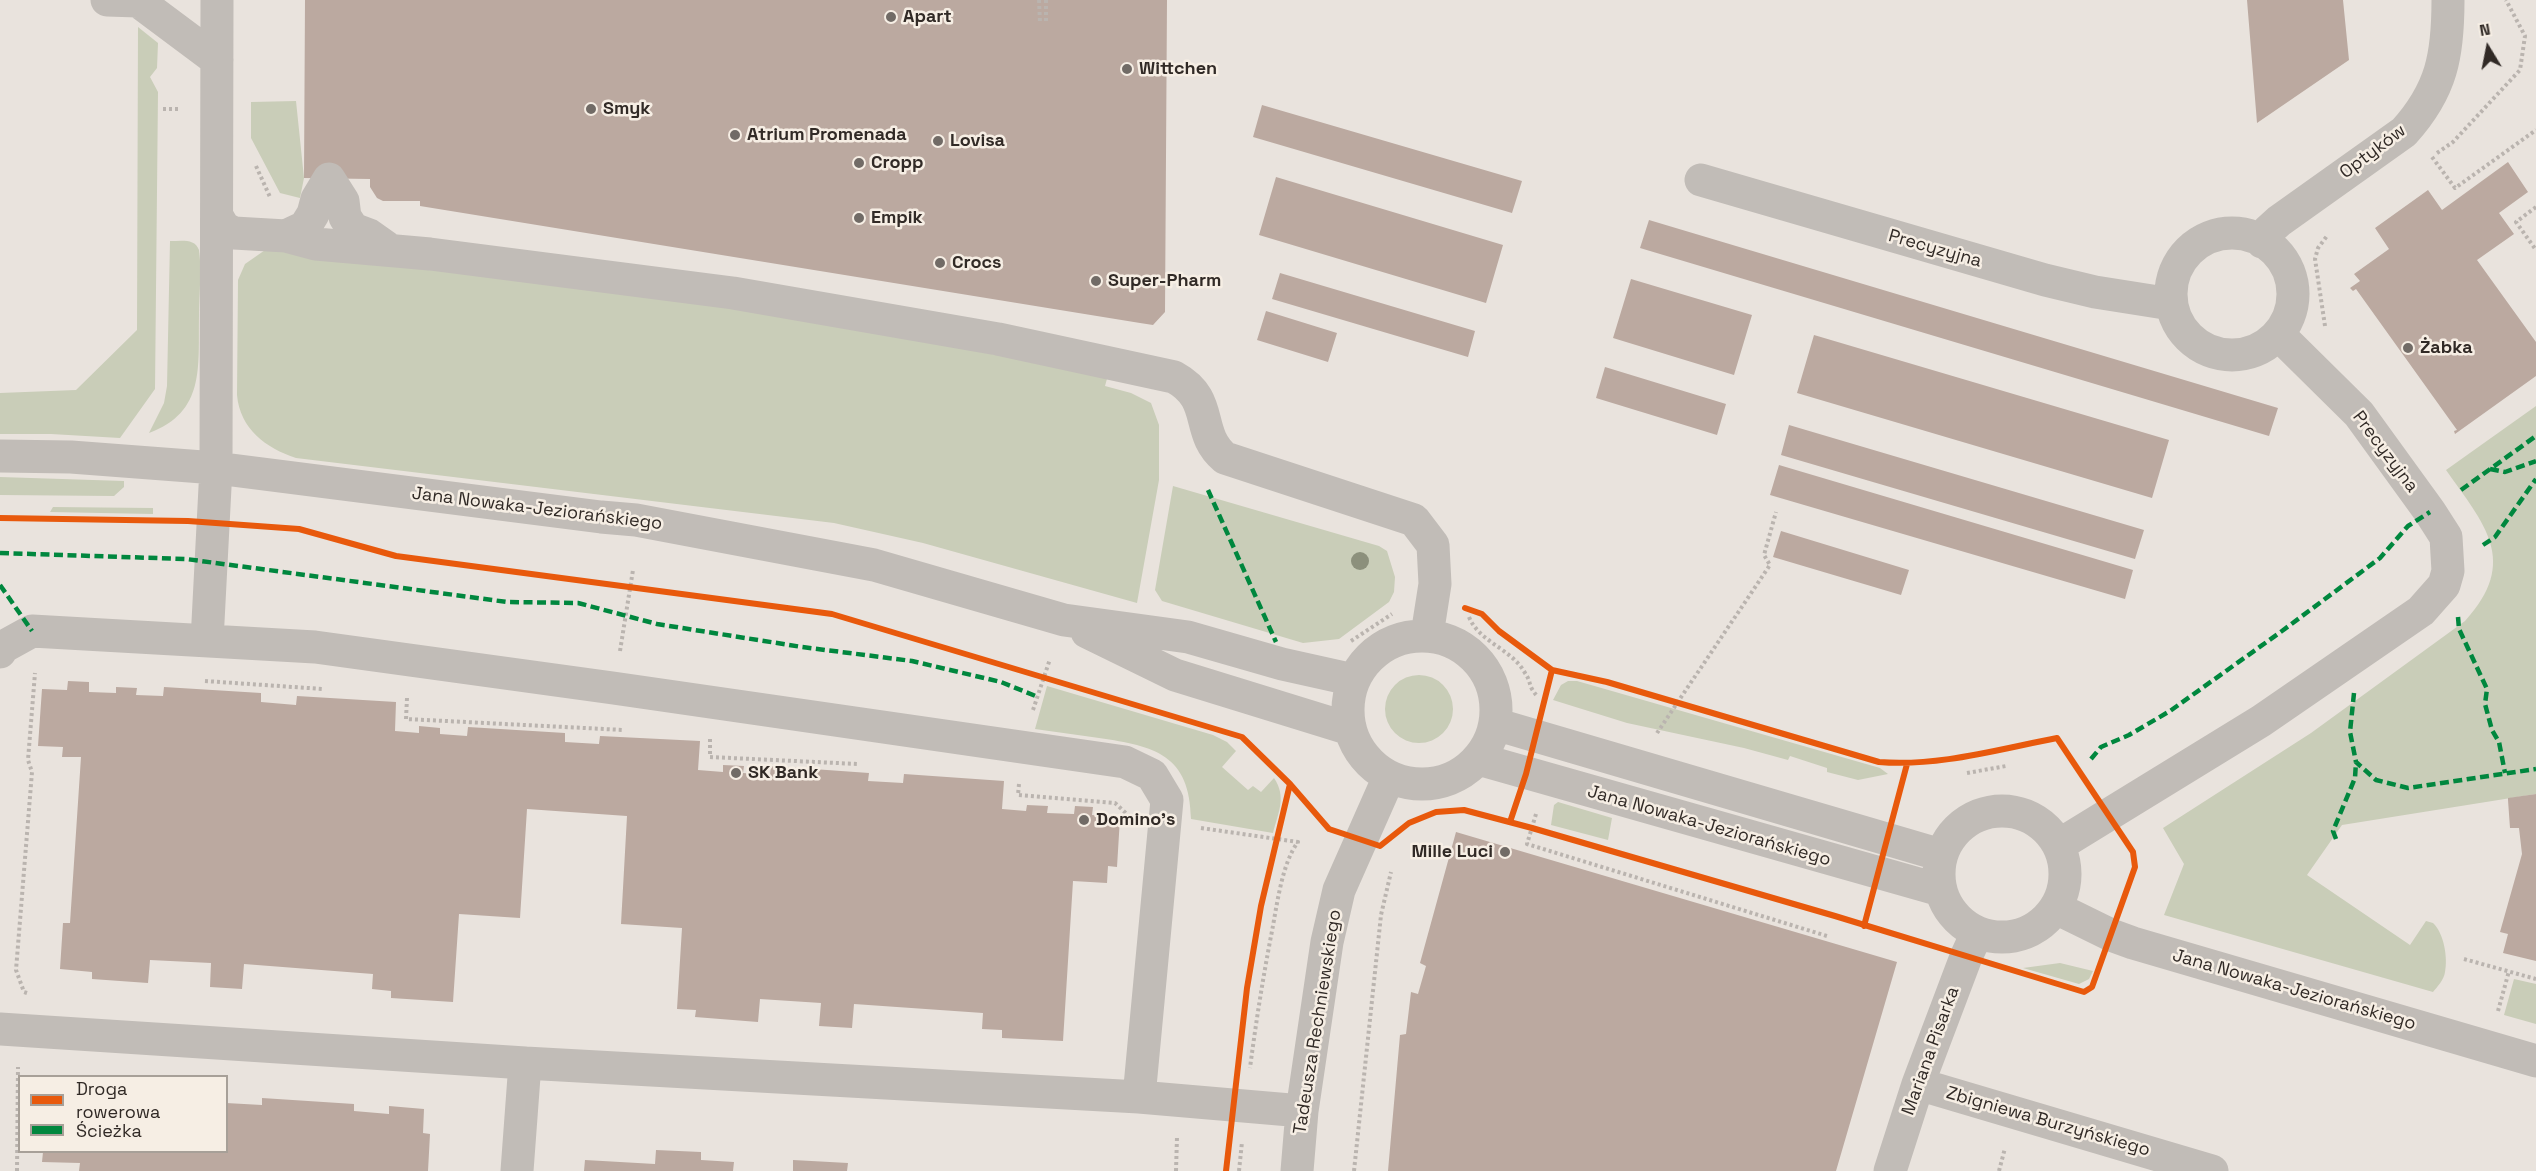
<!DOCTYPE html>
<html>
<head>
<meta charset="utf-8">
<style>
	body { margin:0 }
	#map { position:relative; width:2536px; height:1171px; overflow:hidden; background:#e9e3dd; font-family:"Space Grotesk",sans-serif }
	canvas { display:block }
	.legend { position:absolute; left:18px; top:1075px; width:210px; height:78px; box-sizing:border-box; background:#f6eee4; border:2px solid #a7a098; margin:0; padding:8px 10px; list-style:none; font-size:18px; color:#312a26 }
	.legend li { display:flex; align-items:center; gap:12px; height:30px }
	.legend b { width:30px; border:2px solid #a7a098 }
	.north { position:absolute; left:2458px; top:18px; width:60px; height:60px; -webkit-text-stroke:4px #f6eee4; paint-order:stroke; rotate:350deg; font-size:16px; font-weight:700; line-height:24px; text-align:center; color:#312a26 }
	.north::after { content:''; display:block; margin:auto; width:21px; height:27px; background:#312a26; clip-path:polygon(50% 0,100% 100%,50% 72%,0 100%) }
</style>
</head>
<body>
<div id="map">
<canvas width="2536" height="1171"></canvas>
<ul class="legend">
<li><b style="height:8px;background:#e8590c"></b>Droga rowerowa</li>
<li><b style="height:8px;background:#00873e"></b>Ścieżka</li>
</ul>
<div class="north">N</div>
</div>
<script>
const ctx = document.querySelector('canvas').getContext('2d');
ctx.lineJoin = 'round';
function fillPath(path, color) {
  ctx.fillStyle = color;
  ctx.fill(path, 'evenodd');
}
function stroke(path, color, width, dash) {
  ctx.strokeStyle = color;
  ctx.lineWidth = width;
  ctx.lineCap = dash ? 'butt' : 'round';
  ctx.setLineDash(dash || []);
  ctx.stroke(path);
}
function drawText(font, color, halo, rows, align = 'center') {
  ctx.font = font + ' "Space Grotesk",sans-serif';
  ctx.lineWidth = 5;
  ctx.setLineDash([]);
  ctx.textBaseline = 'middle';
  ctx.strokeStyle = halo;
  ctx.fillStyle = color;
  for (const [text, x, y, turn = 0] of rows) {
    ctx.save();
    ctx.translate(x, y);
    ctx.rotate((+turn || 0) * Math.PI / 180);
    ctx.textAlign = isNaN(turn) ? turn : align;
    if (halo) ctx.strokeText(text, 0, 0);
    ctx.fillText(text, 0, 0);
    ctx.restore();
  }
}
fillPath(new Path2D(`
	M138,27L158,43L157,68L150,77L158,92L155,389L120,438L51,434H0V393L76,390L137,330Z
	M296,101L304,178L300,198L280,193L251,138V102Z
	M170,241C181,241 195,238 199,250C202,272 199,294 199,316C198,366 206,412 149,433L164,403L167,386Z
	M268,248L693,300L1108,375L1105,386L1131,393L1151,403L1159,425V480L1137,603L923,543L834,523L296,458C266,448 240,429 237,395L238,280L245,264Z
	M2536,406V794L2342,825L2307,875L2410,945L2426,921L2433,923C2444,933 2448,958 2445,972C2444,980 2437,987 2433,992L2164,915L2184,864L2163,828L2311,733L2465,621C2520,561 2484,524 2446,470Z
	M0,477L124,481V487L114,496L0,495Z
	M1173,486L1379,546L1387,551L1395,577L1394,592L1389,602L1339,639L1303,643L1162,601L1155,590Z
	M53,507L153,508V514L50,512Z
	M1385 709a34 34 0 1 1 68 0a34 34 0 1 1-68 0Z
	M1568,681H1577L1598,687L1880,768L1888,774L1858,780L1827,772V768L1790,756L1788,760L1744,748L1627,723L1553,700L1561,685Z
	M1047,686L1213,735L1227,742L1236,751L1222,767L1248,790L1253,786L1261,792L1274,778C1287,797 1278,813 1273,833L1191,819C1190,755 1155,746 1099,738C1078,735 1056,732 1035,729Z
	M1558,802L1612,818L1608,840L1551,825L1554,805Z
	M2060,963L2093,971L2089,979L2079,984L2023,968Z
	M2514,979L2536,984V1024L2504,1015Z`), '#c9cdb8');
fillPath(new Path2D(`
	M305,0H1167L1165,312L1153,325L1140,323L420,206V201H383L377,198L370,187V179L304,178Z
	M2247,0H2343L2349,60L2257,123Z
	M1262,105L1522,181L1512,213L1253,137Z
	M2508,162L2528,192L2499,213L2514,234L2477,260L2536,342V376L2455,434L2454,431L2457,430L2356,289L2353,291L2350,288L2360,281L2354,274L2389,249L2375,228L2428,190L2442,210Z
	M1276,177L1503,245L1486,303L1259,235Z
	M1649,220L2278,408L2269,436L1640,248Z
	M1280,273L1475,331L1468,357L1272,299Z
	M1631,279L1752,315L1734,375L1613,338Z
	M1266,311L1337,333L1328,362L1257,340Z
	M1814,335L2169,440L2152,498L1797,393Z
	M1605,367L1726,404L1717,435L1596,398Z
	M1789,425L2144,530L2135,559L1781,455Z
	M1779,465L2133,570L2125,599L1770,495Z
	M1781,531L1909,570L1901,595L1773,557Z
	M68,681L89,682V692L116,693V687L137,688L136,695L163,696L164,687L261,693V702L296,705L297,696L396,702L395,731L419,733V726L440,728V734L467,736L468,727L565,733V742L599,744L600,736L700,741L698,770L723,772V765L744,766L743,773L770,775L771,766L869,773L868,781L903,783L904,774L1004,781L1002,809L1026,811L1027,805L1048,806L1047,813L1074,814L1075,806L1093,807L1092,815L1120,818L1117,867L1108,866L1107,883L1073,881L1063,1041L1002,1038V1030L982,1029L983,1013L854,1004L852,1028L819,1026L821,1003L760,999L758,1022L695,1017L696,1010L677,1009L682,928L621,924L627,816L527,809L520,918L459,914L453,1002L391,998V991L372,989L373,974L244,964L242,989L210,987L211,963L150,960L148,983L92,979V972L60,969L63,923H70L81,757H62L63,747L38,746L42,689L67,690Z
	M2536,794V961L2503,953L2508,934L2500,932L2522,854L2519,828H2510L2508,800V798Z
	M1456,832L1897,962L1836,1171H1388L1400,1035L1406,1034L1411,992L1418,994L1426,966L1420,963Z
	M262,1098L354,1104V1111L389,1114V1106L424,1109L423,1133L430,1134L428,1171H79L80,1163L42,1162L43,1152H226V1103L262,1105Z
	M656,1150L701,1152V1160L734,1162L733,1171H584L585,1160L655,1164Z
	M793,1160L848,1163L847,1171H793Z`), '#bba9a0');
stroke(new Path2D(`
	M1039,0L1040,22
	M1046,0V22
	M163,109H181
	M2437,153L2453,142L2520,70L2525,36L2506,0
	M2432,157L2455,188L2536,130
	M256,166L270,197
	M2536,207L2516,222L2536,250
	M2325,326L2315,259L2318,248L2327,236
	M1469,617C1479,642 1512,649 1525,673C1532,683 1527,685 1538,697
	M1351,641L1392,614
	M620,651L633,570
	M205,681L323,689
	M407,698L406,719L624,730
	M1033,710L1050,659
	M1657,733L1770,565L1764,555L1776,512
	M710,739V757L858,764
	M1967,773L2006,766
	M1019,784L1018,795L1115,803L1129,816
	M1536,814L1527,844L1827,936
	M1201,828L1298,842C1282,863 1277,905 1272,931C1263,977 1256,1022 1250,1068
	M2464,959L2536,979
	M27,993L24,992L16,970L32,772L28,760L35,673
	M2498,1011L2509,971
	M17,1171L18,1067
	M1176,1171L1177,1137
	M1239,1171L1242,1142
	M1354,1171L1381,915L1391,872
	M1999,1171L2005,1148`), '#bab4af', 4, [3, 3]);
stroke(new Path2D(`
	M107,0L138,1L217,60
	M1701,180L2045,280L2095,292L2171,304
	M217,216L224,228L234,233L286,236L316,244L430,254L733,293L998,339L1174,377C1216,400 1194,432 1225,458L1414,520L1433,545L1435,584L1427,635
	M2171 294a61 61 0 1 1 122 0a61 61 0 1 1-122 0Z
	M286,236L305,227L313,214L317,199L329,179L343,201L345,217L353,229L369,235L386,247
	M2262,242L2268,231L2279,221L2404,132C2442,90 2448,55 2448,0
	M0,456L71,457L216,468L601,517L636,520L874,565L1064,620L1188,637L1282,664L1354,680
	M1087,632L1175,675L1350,729
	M1348 710a74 74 0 1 1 148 0a74 74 0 1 1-148 0Z
	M207,641L216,468L217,0
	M0,652L3,647L32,631L315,647L613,688L1125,762L1152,775L1167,800L1139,1097
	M1495,724L1941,855
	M1478,759L1940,890
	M1939 874a63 63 0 1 1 126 0a63 63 0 1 1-126 0Z
	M2059,845L2261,721L2421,611L2444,585L2448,571L2446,537L2430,512L2359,414L2278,334
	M2056,908L2111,935L2133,943L2536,1061
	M0,1029L525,1063L1139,1097L1302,1111
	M1918,1084L2212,1171
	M517,1171L525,1063
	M1297,1171L1302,1111L1327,942L1339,890L1389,777
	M1890,1171L1918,1084L1966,957L1977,933`), '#c1bcb7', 33);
stroke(new Path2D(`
	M2490,469L2505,472L2536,461
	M1208,490L1276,642
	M2461,490L2536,436
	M2483,545L2495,537L2536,479
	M0,553L186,559L507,602L578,603L657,624L802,647L912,661L1001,682L1038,697
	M0,585L32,631
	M2458,617L2459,629L2487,689L2485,704L2492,730L2499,742L2505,773
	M2354,693L2350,732L2356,762L2376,780L2408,788L2536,769
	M2091,759L2101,747L2129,735L2170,711L2282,631L2380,558L2408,526L2430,512
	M2336,839L2333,831L2355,778L2356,762`), '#00873e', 4.5, [9, 4.5]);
stroke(new Path2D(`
	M0,518L188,521L299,529L396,556L832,614L1242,737L1290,784L1329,829L1380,846L1409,823L1436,812L1464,810L1532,828L1835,916L2084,992L2092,987L2135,867L2133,852L2057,738C1999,749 1938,767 1879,762L1607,682L1552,670L1526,774L1510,822
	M1465,608L1482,614L1499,631L1552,670
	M1864,926L1907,764
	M1226,1171L1247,988L1261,906L1290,784`), '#e8590c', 6);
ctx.fillStyle = '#8c907c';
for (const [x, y] of [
	[1360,561]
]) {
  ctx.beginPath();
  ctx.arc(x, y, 9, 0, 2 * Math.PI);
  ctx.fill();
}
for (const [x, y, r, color] of [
	[891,17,6,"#716b66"],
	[1127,69,6,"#716b66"],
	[591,109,6,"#716b66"],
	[735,135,6,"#716b66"],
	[938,141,6,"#716b66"],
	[859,163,6,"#716b66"],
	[859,218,6,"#716b66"],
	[940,263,6,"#716b66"],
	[1096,281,6,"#716b66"],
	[2408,348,6,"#716b66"],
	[736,773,6,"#716b66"],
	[1084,820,6,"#716b66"],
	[1505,852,6,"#716b66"]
]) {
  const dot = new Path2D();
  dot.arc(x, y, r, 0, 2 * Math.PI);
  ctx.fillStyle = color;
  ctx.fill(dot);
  stroke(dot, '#f6eee4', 2);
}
drawText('bold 18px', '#312a26', '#f6eee4', [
	["Apart",903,17],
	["Wittchen",1139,69],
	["Smyk",603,109],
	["Atrium Promenada",747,135],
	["Lovisa",950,141],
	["Cropp",871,163],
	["Empik",871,218],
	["Crocs",952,263],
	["Super-Pharm",1108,281],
	["Żabka",2420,348],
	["SK Bank",748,773],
	["Domino's",1096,820],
	["Mille Luci",1493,852,"right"]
], 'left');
drawText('18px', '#312a26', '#f6eee4', [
	["Optyków",2373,152,-37],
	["Precyzyjna",1935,249,16],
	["Precyzyjna",2385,452,53],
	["Jana Nowaka-Jeziorańskiego",537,509,7],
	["Jana Nowaka-Jeziorańskiego",1709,826,16],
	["Jana Nowaka-Jeziorańskiego",2294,990,16],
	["Tadeusza Rechniewskiego",1318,1022,-81],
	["Mariana Pisarka",1931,1051,-70],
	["Zbigniewa Burzyńskiego",2048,1122,16]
]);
</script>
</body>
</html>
